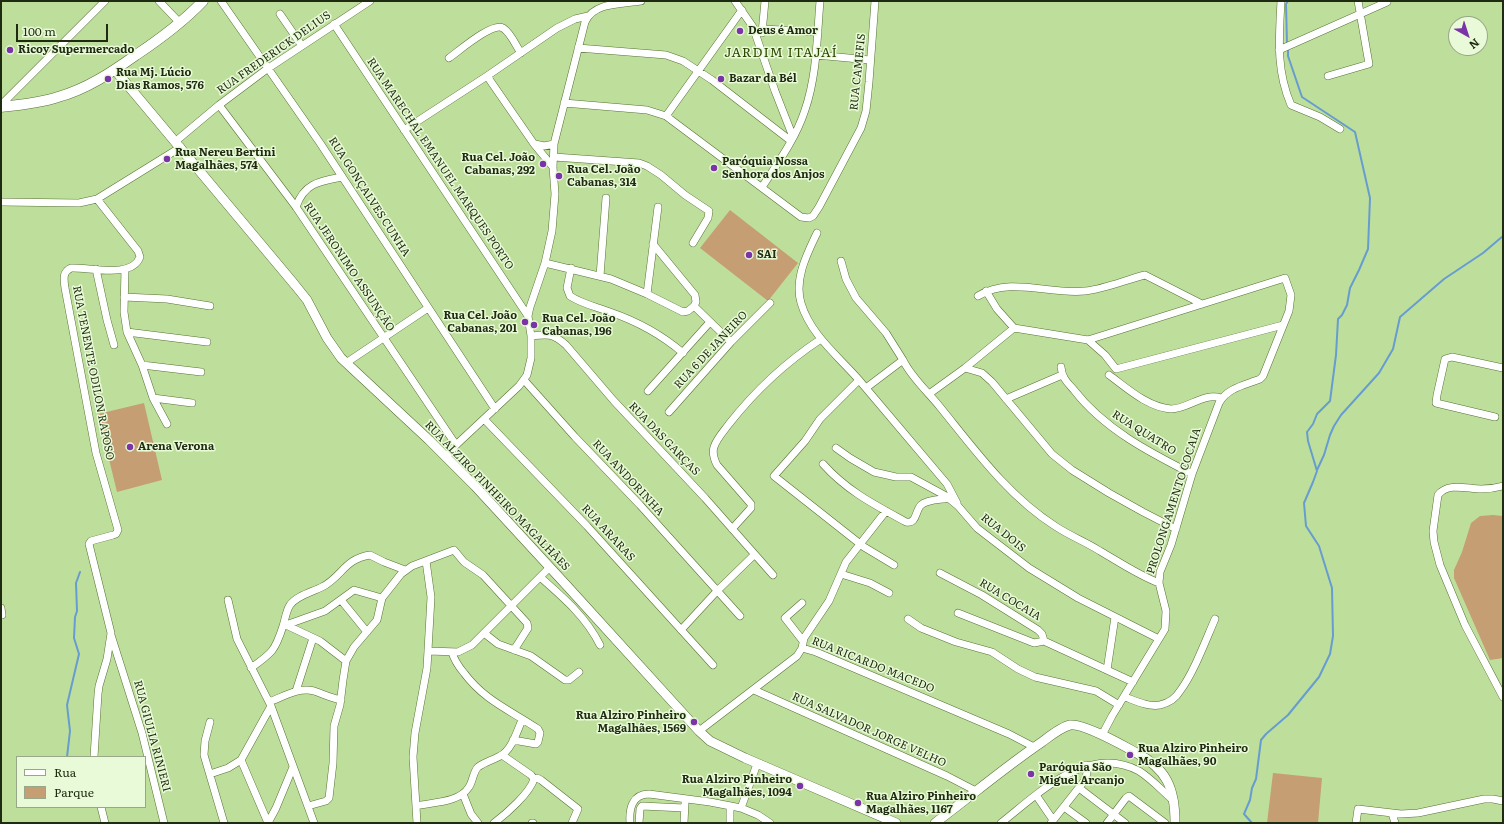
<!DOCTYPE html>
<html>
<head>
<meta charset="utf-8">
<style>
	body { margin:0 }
	#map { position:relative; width:1504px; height:824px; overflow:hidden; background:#bedf9c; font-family:Literata,serif }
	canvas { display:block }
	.frame { position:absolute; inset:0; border:2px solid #1f2b10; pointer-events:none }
	.legend { position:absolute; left:16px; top:756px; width:130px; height:52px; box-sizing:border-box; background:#e9fad8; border:1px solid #98a788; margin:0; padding:5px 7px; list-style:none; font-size:12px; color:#1f2b10 }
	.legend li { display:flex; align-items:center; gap:8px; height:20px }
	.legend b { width:20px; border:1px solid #98a788 }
	.north { position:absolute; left:1448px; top:16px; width:40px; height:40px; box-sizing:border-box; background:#e9fad8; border:1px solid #98a788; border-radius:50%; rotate:141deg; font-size:11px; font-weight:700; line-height:16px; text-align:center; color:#1f2b10 }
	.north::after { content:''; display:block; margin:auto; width:14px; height:18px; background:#7b34a8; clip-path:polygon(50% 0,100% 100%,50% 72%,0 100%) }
	.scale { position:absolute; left:16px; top:24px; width:92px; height:18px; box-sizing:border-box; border:2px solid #1f2b10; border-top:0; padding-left:5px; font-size:12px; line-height:14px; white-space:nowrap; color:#1f2b10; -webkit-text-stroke:3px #e9fad8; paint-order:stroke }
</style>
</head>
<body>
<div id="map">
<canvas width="1504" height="824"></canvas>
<div class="frame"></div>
<ul class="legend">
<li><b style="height:5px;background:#fff"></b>Rua</li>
<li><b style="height:11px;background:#c59e74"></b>Parque</li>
</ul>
<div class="north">N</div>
<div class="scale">100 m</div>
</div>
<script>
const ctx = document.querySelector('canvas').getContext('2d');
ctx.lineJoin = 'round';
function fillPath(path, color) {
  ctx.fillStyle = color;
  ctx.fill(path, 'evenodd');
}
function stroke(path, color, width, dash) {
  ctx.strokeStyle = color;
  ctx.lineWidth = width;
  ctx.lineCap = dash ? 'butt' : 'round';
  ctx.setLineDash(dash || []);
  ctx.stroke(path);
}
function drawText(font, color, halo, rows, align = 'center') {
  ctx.font = font + ' Literata,serif';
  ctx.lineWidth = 3;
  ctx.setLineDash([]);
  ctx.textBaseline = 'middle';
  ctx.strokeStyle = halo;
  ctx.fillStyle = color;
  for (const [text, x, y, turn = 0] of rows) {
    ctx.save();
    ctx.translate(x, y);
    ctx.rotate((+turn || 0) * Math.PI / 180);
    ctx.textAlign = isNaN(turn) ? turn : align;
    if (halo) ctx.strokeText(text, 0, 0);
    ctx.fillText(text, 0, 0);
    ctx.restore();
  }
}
fillPath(new Path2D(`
	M730,210L798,263L768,301L700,248Z
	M144,403L162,480L117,492L98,414Z
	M1493,515L1503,516V658L1490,660L1454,578V570L1462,552L1471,523L1480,516Z
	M1273,773L1322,778L1318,823H1267Z`), '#c59e74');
stroke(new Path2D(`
	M1287,44L1286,4L1288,1
	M1317,470L1324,455L1330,435L1334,426L1341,415L1379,373L1393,349L1400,317L1444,279L1483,253L1503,236
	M67,757L70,731L67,705L79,654L74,638L75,617L77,611L76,583L80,572
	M1252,823L1244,814L1250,800L1252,788L1256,779L1261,740L1266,734L1288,715L1319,677L1330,654L1333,636L1332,588L1319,546L1306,526L1304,503L1313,482L1317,471L1308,441L1307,432L1313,424L1317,414L1330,401L1336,355L1338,319L1342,315L1347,305L1350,288L1359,270L1368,249L1370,198L1355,132L1302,97L1288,56V48`), '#679cd0', 2);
const minor = new Path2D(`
	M159,1L180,23
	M221,1L320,143L495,409
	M735,1L753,27L775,91L793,137
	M1281,1C1279,39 1276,70 1291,105L1320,117L1340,129
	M280,14L302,46
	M334,24L528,316
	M763,29L818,32
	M762,33L765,1
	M578,48L666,55L683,61L712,80L791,141
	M1279,50L1387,2
	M816,55L870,60
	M449,58C459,51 492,22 503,28C511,33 516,46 521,53
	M487,76L534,144L553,167
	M1328,76L1369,64L1358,1
	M564,103L647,110L666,116L801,217L809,218L813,216L819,207L861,128L866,111L869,82L875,1
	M1,105L105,1
	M219,105L296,207L456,445
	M666,116L742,10
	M404,130L487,76L557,28L575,19L588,16
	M176,141L219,105L267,69L370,1
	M535,144L544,146L554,144
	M554,157L639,163L647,166L661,175L685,195L709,211L708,218L693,243
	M762,187C778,163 796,138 805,110C817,75 817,37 820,1
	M1,202L79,203L97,199L181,147
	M296,207C304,183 320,181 342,177
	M817,233C807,254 794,279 801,303C810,334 838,356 859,380C888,414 917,449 947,484L957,503
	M653,244L695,295L696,302L694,306
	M841,261L846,279L856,298L886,333L903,360
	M545,263L611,279L647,294L683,312L688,311L694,306L731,342
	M571,268L567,288L570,296C582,304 597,307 610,312C636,321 662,335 683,353
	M96,269L107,320L114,345
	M125,269L124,312L127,332L142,365L153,398L167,424
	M600,276L606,198
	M986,291L997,309L1014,328L1088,340L1285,278L1291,295L1289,311L1263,376L1260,379C1245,385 1227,388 1219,403L1192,474L1171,545L1160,572L1159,583L1166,611L1165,629L1112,716L1102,735
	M647,294L658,207
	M978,296C1010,276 1050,295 1085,291C1105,289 1125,280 1145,275L1202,304
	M124,297L167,299L210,306
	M127,332L207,342
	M531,336C547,334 553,333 566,345L614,401L705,498L773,575
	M1088,340L1105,355L1116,369L1283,325
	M346,363L428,308
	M142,365L201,372
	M1061,367C1062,378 1067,382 1074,390C1104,429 1149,452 1192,474
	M965,368L1014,328
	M1109,375C1127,388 1147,407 1171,409C1188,409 1204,392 1221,398
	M524,380L575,437L640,505L740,616
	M859,380L820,419L805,441L774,476L864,547L894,565
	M866,388L903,360C911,377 928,392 940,407C975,450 1008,496 1055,526C1070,536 1086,542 1100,551C1119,562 1138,575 1159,583
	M648,391L710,322
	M929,394L965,368L982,373L992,382L1052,454L1072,470L1109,493L1143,512L1176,529
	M153,398L192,403
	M1006,399L1062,375
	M669,412L731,342L770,303
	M1495,417L1436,403L1437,395L1445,359L1452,357L1503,368
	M484,419L587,526L713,665
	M836,448L850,458L874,472L896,477H911L946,496L958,506L977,528L1029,568L1078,598L1159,639
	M446,457L456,445L519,386L527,375L531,358V336L528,316L530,307L545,263L552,231L555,194L553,167L554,144L585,22C594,2 622,4 641,1
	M823,464C847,491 875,505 906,522C917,524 915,511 921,505C928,499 941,500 949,498
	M1503,486C1496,488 1488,489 1481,489C1467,489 1448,482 1438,495L1433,531L1434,542L1440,565L1465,625L1503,697
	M732,529L751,508V504L717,465C714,459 712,453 714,447C717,438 724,431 729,424C755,391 786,362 821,339
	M940,573L982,595L1038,630L1042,634L1044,641L1133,682
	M841,574L870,583L889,593
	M540,577C564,598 586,617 600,645
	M228,600L237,639L271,706L314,823
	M341,600L367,632
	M802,603L785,618L803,641
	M1,608L2,615
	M958,613L1034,643L1044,641
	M908,619L921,628L956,642L992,652L1018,669L1035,677L1096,691L1119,705
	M286,625L320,641L346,661
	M283,626C285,620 286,611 290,605C296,596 312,592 322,587C342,577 344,559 370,555L384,562L405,570
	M681,630L717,591L754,555
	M484,633L498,644L531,656L565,680H569L579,672
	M111,635L142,733L164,823
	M802,648L804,638L829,601L846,562L886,511
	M428,651L458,652L472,645L550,567
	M452,652C454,660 459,667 464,673C485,701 510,710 538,729L540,733L538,742L536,744L513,740
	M251,668C272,653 275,651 283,626L325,611L354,590L382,598
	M1107,670L1115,617
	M754,690L947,776L976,791
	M296,691L313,638
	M1125,697C1136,701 1148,707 1160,705C1168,703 1176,698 1180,691C1194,672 1205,642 1215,619
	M269,702C283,697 298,687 314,691C323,694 331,698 341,700
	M210,722L205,741L204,755L224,823
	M699,731L797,656L802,648L816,652L1009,734L1034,747
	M502,755L531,775L534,779L537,778L541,780L578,809L572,823
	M94,757L98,694L99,686L107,659L111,633L89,544L91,541L113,535L116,534L118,530L96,453L65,288C64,280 62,272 71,268C89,267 132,279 140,257L138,251L97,199
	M241,760L268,823
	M210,774L228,768L241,760L271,706
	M1079,788L1125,823
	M463,794L471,814L478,823
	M1036,795L1053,820
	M308,806L326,801L329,798L333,763L334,726L340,705L343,680L346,661L354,647L377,620L382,598L401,574L412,566L454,550L464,562L483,575L527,623L528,628L514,650
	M416,806C433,802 459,803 469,787C473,781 473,772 478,767C485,762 493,760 500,756C512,750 517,731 522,720
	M101,807L105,823
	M1064,807L1086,823
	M741,808L757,764
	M1392,813L1395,823
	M268,823L276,808L293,767
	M417,823L413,757L415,733L427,668L431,597L426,561
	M494,823C506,814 530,793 534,779
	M532,823H533
	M630,823C629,809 632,794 649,794L710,802L741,808L758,815L770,823
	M639,823L640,809L642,806L684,808
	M684,823L685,803
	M730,823V807
	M1001,823C1038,794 1088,743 1139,771C1152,779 1162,791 1174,801
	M1051,823L1085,780L1087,773L1086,765
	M1107,823L1126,798L1129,796L1165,823
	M1356,823L1358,809L1401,814L1418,813L1484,799H1493L1503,801`);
const tertiary = new Path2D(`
	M115,70L295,285L307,300L327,338L341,358L429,440L475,486L568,587L699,731L710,741L745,758L896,823
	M935,823C971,796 1005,767 1042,742C1050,736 1061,727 1070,725C1083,723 1122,745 1135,752C1167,769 1175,788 1175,823`);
const secondary = new Path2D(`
	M1,107C20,105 40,103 58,97C87,89 112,72 136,55C160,39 183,22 203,1`);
stroke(minor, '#567233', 8);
stroke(tertiary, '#567233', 10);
stroke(secondary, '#567233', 11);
stroke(minor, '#fff', 7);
stroke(tertiary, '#fff', 9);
stroke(secondary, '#fff', 10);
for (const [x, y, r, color] of [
	[740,31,4,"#7b34a8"],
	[10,50,4,"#7b34a8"],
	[108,79,4,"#7b34a8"],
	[721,79,4,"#7b34a8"],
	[167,159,4,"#7b34a8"],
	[543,164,4,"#7b34a8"],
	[714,168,4,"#7b34a8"],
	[559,176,4,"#7b34a8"],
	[749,255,4,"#7b34a8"],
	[525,322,4,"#7b34a8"],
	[534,325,4,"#7b34a8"],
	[130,447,4,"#7b34a8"],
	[694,722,4,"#7b34a8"],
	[1130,755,4,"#7b34a8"],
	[1031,774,4,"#7b34a8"],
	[800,786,4,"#7b34a8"],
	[858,803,4,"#7b34a8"]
]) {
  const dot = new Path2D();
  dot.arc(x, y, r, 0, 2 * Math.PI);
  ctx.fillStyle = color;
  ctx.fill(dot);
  stroke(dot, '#e9fad8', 1.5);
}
drawText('bold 11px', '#1f2b10', '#e9fad8', [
	["Deus é Amor",748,31],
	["Ricoy Supermercado",18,50],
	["Rua Mj. Lúcio",116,73],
	["Dias Ramos, 576",116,86],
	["Bazar da Bél",729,79],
	["Rua Nereu Bertini",175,153],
	["Magalhães, 574",175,166],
	["Rua Cel. João",535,158,"right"],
	["Cabanas, 292",535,171,"right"],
	["Paróquia Nossa",722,162],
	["Senhora dos Anjos",722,175],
	["Rua Cel. João",567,170],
	["Cabanas, 314",567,183],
	["SAI",757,255],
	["Rua Cel. João",517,316,"right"],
	["Cabanas, 201",517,329,"right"],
	["Rua Cel. João",542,319],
	["Cabanas, 196",542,332],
	["Arena Verona",138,447],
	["Rua Alziro Pinheiro",686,716,"right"],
	["Magalhães, 1569",686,729,"right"],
	["Rua Alziro Pinheiro",1138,749],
	["Magalhães, 90",1138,762],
	["Paróquia São",1039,768],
	["Miguel Arcanjo",1039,781],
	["Rua Alziro Pinheiro",792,780,"right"],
	["Magalhães, 1094",792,793,"right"],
	["Rua Alziro Pinheiro",866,797],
	["Magalhães, 1167",866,810]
], 'left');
drawText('11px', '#1f2b10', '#e9fad8', [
	["RUA FREDERICK DELIUS",274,53,-35],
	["RUA CAMEFIS",858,72,-84],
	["RUA MARECHAL EMANUEL MARQUES PORTO",440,164,56],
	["RUA GONÇALVES CUNHA",369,197,57],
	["RUA JERONIMO ASSUNÇÃO",349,267,56],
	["RUA 6 DE JANEIRO",711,350,-47],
	["RUA TENENTE ODILON RAPOSO",93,373,79],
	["RUA QUATRO",1144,433,32],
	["RUA DAS GARÇAS",664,439,46],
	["RUA ANDORINHA",628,478,47],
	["RUA ALZIRO PINHEIRO MAGALHÃES",497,496,46],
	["PROLONGAMENTO COCAIA",1174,501,-72],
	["RUA ARARAS",608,533,47],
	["RUA DOIS",1003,533,39],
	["RUA COCAIA",1010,600,31],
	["RUA RICARDO MACEDO",873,665,22],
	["RUA SALVADOR JORGE VELHO",869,730,24],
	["RUA GIULIA RINIERI",152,736,75]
]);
ctx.letterSpacing = '1px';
drawText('13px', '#2d4601', '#e9fad8', [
	["JARDIM ITAJAÍ",781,53]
]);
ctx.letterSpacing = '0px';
</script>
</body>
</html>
